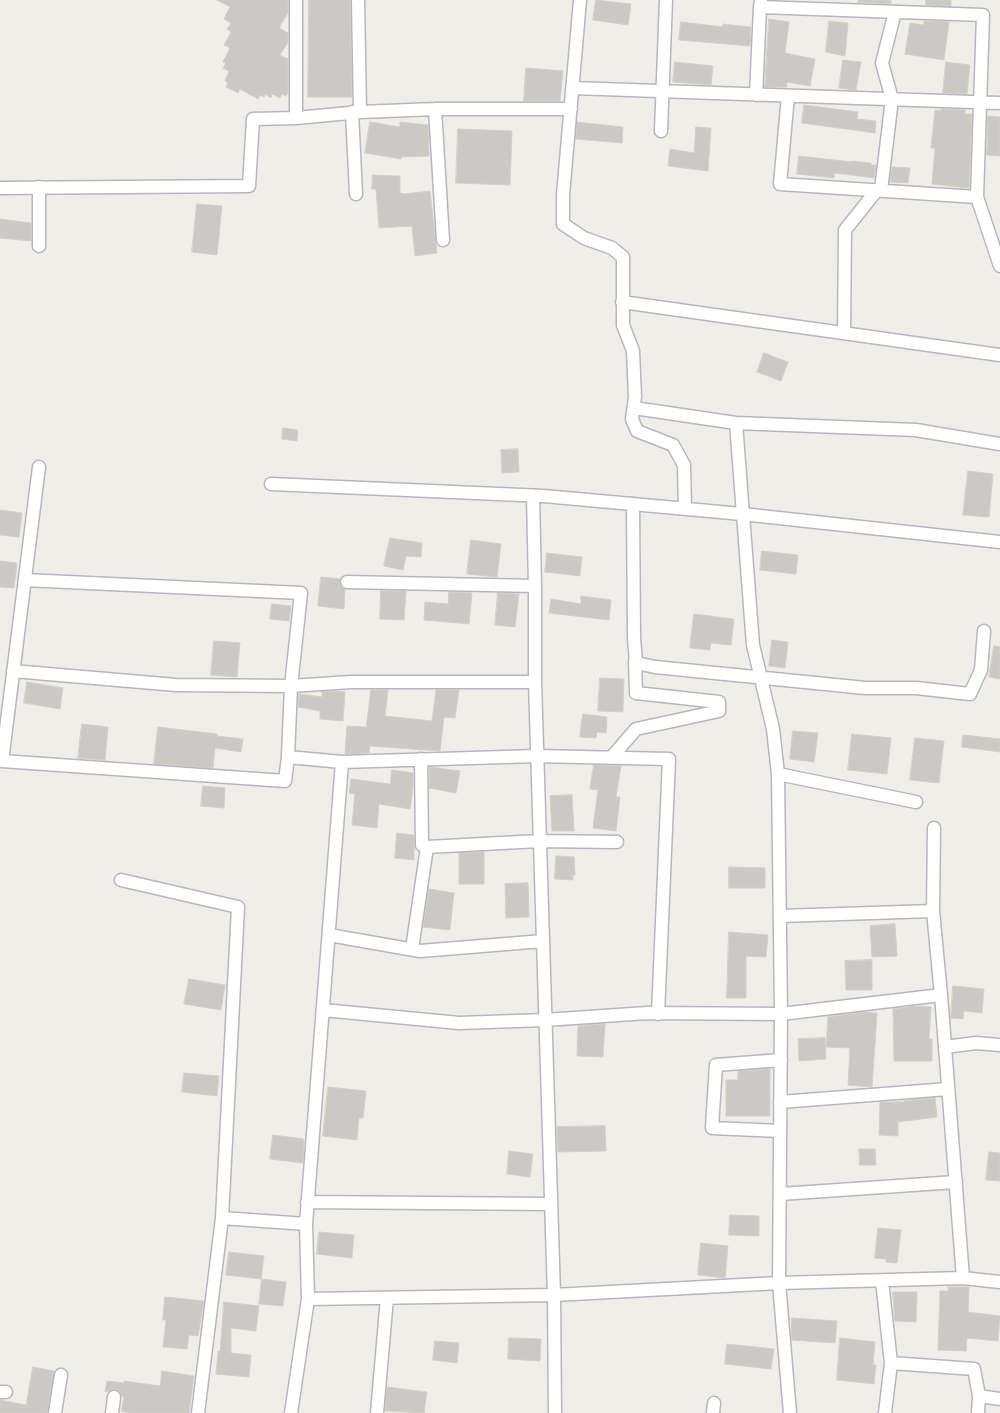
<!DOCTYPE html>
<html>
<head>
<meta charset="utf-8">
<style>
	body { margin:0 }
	canvas { display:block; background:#f0eee9 }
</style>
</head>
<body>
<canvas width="1000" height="1413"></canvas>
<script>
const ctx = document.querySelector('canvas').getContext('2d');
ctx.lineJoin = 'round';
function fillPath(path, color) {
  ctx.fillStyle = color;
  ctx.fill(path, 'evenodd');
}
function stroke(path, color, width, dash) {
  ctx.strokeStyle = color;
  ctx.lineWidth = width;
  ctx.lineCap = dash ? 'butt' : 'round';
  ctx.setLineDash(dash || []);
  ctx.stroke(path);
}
const building = new Path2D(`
	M217,0H288V13L279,28L288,33V42L280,55L288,59V92L286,96L282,94L280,98L272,94L271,98L265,94L264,97L260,95L258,99L240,89L238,93L226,87L228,83L225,81L229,71L223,68L226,63L223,62L230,48L224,45L231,32L227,29L231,23L224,19L230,7Z
	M309,0H350L352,97H308Z
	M596,0L631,4L628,25L593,20Z
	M859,0H891V4L858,2Z
	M926,0H951V6L926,5Z
	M769,19L789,22L785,53L815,59L810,86L787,82V87H765Z
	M829,21L848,23L845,56L826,52Z
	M924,21L949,22L944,60L905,54L910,23L924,25Z
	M681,22L723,27V24L751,27L750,46L679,40Z
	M843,60L861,62L856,90L839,88Z
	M675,62L713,66L711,85L673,82Z
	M946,62L970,65L967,94L943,93Z
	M526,68L563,71L560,101H524Z
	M804,105L858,112L857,119L876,121L875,133L802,123Z
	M941,109L965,110V114H972L969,188L932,184L935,148H931L935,110L941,111Z
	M988,116L1000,117V156L987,155Z
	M370,122L400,127V122L428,125L429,156L401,157V159L365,153Z
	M577,122L623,127L622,143L576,139Z
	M696,127L711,128L708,171L668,166L670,149L694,153Z
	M458,129L512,131L510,185L456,183Z
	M799,156L852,162V161L871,163V165H876L874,178L834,173V178L797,174Z
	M892,167L910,168L908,183L890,182Z
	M373,175L400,176V193L404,194L430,191L437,253L415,256L412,226L379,228L376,189H372Z
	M197,204L222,206L217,255L192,252Z
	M0,219L31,223V241L0,238Z
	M764,353L788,362L781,381L757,372Z
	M283,428L298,430L297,441L282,439Z
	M518,449L519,472L502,473L501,450Z
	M968,471L993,474L989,517L963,515Z
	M0,510L22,513L19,537L0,535Z
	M390,538L422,543L421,557L406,556L403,570L384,566Z
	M471,540L501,544L497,577L467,574Z
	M762,551L798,555L796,574L760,570Z
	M547,553L582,557L580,576L545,572Z
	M0,561L17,563L14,588L0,587Z
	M321,577L340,579V586L345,590L344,609L318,606Z
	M381,591H406L404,620L380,619Z
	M449,592L472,593L469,624L424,620L425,602L448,604Z
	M498,593L519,594L515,627L495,625Z
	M581,596L611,600L609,620L549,613L551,599L581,604Z
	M272,604L291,606L289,621L270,619Z
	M694,614L734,619L731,645L711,643L710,650L690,648Z
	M772,640L788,642L785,668L769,666Z
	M214,641L240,643L237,677L211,675Z
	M994,646L1000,647V679L989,677Z
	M600,678L624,679L623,712L598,711Z
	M27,682L63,688L60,709L24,703Z
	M371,690H388L385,716L432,721L436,690H459L455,718L444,717L440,751L370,746L369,753L345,754L347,726L366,727Z
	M333,691L345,692L343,721L320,719V711L298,707L299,694L322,697V692Z
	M583,714L607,717L606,733L597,732L596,738L580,737Z
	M82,724L108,727L105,760L78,758Z
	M158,727L217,734V736L243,739L241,752L215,748L213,768L154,764Z
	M793,731L818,733L814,762L790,759Z
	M852,734L891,738L887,774L848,770Z
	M963,735L1000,739V752L962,747Z
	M915,738L944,741L939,783L910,780Z
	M594,765L621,766L616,797H620L616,831L593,828L598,790L590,789Z
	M430,767L460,771L456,793L429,788Z
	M392,770L413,773V787L410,809L379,804L377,828L352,825L355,794L349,793L351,779L390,784Z
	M203,786L225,788L224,808L201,806Z
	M572,795L574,831H552L550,796Z
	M397,833L414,835V860L395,858Z
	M484,852V884H459V853Z
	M556,856L574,857L575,875L573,874V880L555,879Z
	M729,867L765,868V888H729Z
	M528,883L529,917L506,918L505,884Z
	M429,889L454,893L450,930L423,927Z
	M895,924L897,956L872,957L870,926Z
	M729,932L768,935L766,957L746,956V998H727Z
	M872,960V990H846L845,961Z
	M189,979L225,985L221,1010L184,1004Z
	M953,986L984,989L982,1013L964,1011L963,1019L951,1018Z
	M919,1006L931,1007L929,1039H932V1061H894L893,1009Z
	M865,1012L877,1013L872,1087L848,1085L850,1048L826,1047L828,1017Z
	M605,1024L603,1057L577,1056L578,1026Z
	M825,1038L826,1059L799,1061L798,1039Z
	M770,1069V1116H726V1080H738V1071Z
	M184,1073L219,1076L217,1096L182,1092Z
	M328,1087L366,1091L363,1118H359L357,1140L323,1136Z
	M935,1098L937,1117L898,1122V1136L879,1135L880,1102H904V1101Z
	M605,1126L606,1151L558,1152L557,1127Z
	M273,1135L304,1139L303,1163L270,1159Z
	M859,1149H875L876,1165H860Z
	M509,1151L533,1154L530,1177L507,1174Z
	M989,1152L1000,1153V1181L986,1180Z
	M730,1215L759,1216V1236L729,1235Z
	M878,1228L901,1230L897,1263L886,1262V1259L875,1258Z
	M319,1232L354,1235L352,1258L317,1254Z
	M701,1243L728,1246L725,1278L698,1275Z
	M229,1252L264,1256L261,1279L226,1275Z
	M262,1279L286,1282L283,1306L259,1304Z
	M948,1287H969L968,1312L1000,1316L998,1341L967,1338L966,1351L938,1350L940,1291H948Z
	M893,1292H917L916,1322L895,1321Z
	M165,1297L204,1301L198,1336L189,1335L187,1349L163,1347L166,1320H163Z
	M224,1302L259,1306L256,1331L231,1328V1353L251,1355L249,1377L216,1374L218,1351H220Z
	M792,1318L837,1321L835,1343L792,1340Z
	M509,1338L541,1339L540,1361L508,1359Z
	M840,1338L875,1342L873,1365H876L874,1384L837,1380Z
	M435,1341L459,1343L457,1363L433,1360Z
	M727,1344L774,1349L771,1369L725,1364Z
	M33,1367L54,1371L47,1413H0V1400L26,1405Z
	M162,1371L194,1376L189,1413H130L121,1411L124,1397L122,1396L119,1391L115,1389L105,1392L107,1381L124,1383V1381L160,1386Z
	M387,1387L427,1392L424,1413L385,1411Z`);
fillPath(building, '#cbc9c5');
stroke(building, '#d4d0c8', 1);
const minor = new Path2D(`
	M296,0V118
	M358,0L360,112
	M580,0L563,195V224L584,238L612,248L623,257V325L633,351L635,397L632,419L637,431L673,445L684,465L685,509
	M761,0L760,7L983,15L977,197L780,184L788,96
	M573,88L1000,103
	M756,95L760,7
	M435,109L443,240
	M352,112L356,194
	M661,131L666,0
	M39,187V246
	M0,188L249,186L253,119L296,118L360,112L435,109H571
	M881,190L892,99L882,63L895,12
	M977,197L1000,266
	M622,302L1000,355
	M844,333L845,230L877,190
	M634,408L736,423L916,430L1000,444
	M736,423L753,645L773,729L778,774L781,1014L779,1283L790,1413
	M39,467L2,761L285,781L288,757L342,762L537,756L669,759L658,1014
	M271,484L544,496L742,514L1000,542
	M533,496L535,586V682L554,1295L555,1413
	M633,504L634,637L636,663L655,667L865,688H916L970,694L981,670L984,631
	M25,580L301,593L291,686L351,682H535
	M347,582L535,586
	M13,671L176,685L291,686L288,757
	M611,758L636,729L719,711V702L636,693L635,661
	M778,774L916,802
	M427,847L539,841L617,842
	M121,880L238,907L222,1218
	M933,911L934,828
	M780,916L933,911L941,995L963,1278
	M329,935L420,951L543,941
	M412,949L427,847L422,845L421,759
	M323,1010L459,1023L545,1020L647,1013L781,1014L941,995
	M945,1047L976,1043L1000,1045
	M780,1102L948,1089
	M780,1131L712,1128L716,1065L781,1060
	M780,1194L956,1182
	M307,1202L551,1204
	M882,1281L891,1363L885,1413
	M308,1299L554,1295L779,1283L963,1278L1000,1282
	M891,1363L974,1369L979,1396L978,1413
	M0,1392H6
	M979,1396L1000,1399
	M55,1413L61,1375
	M112,1413L114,1397
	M198,1413L222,1218L306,1224
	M291,1413L308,1299L306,1224L342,762
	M377,1413L387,1298
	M713,1413L714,1403`);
stroke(minor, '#b5b8bb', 15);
stroke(minor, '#fff', 12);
</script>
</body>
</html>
